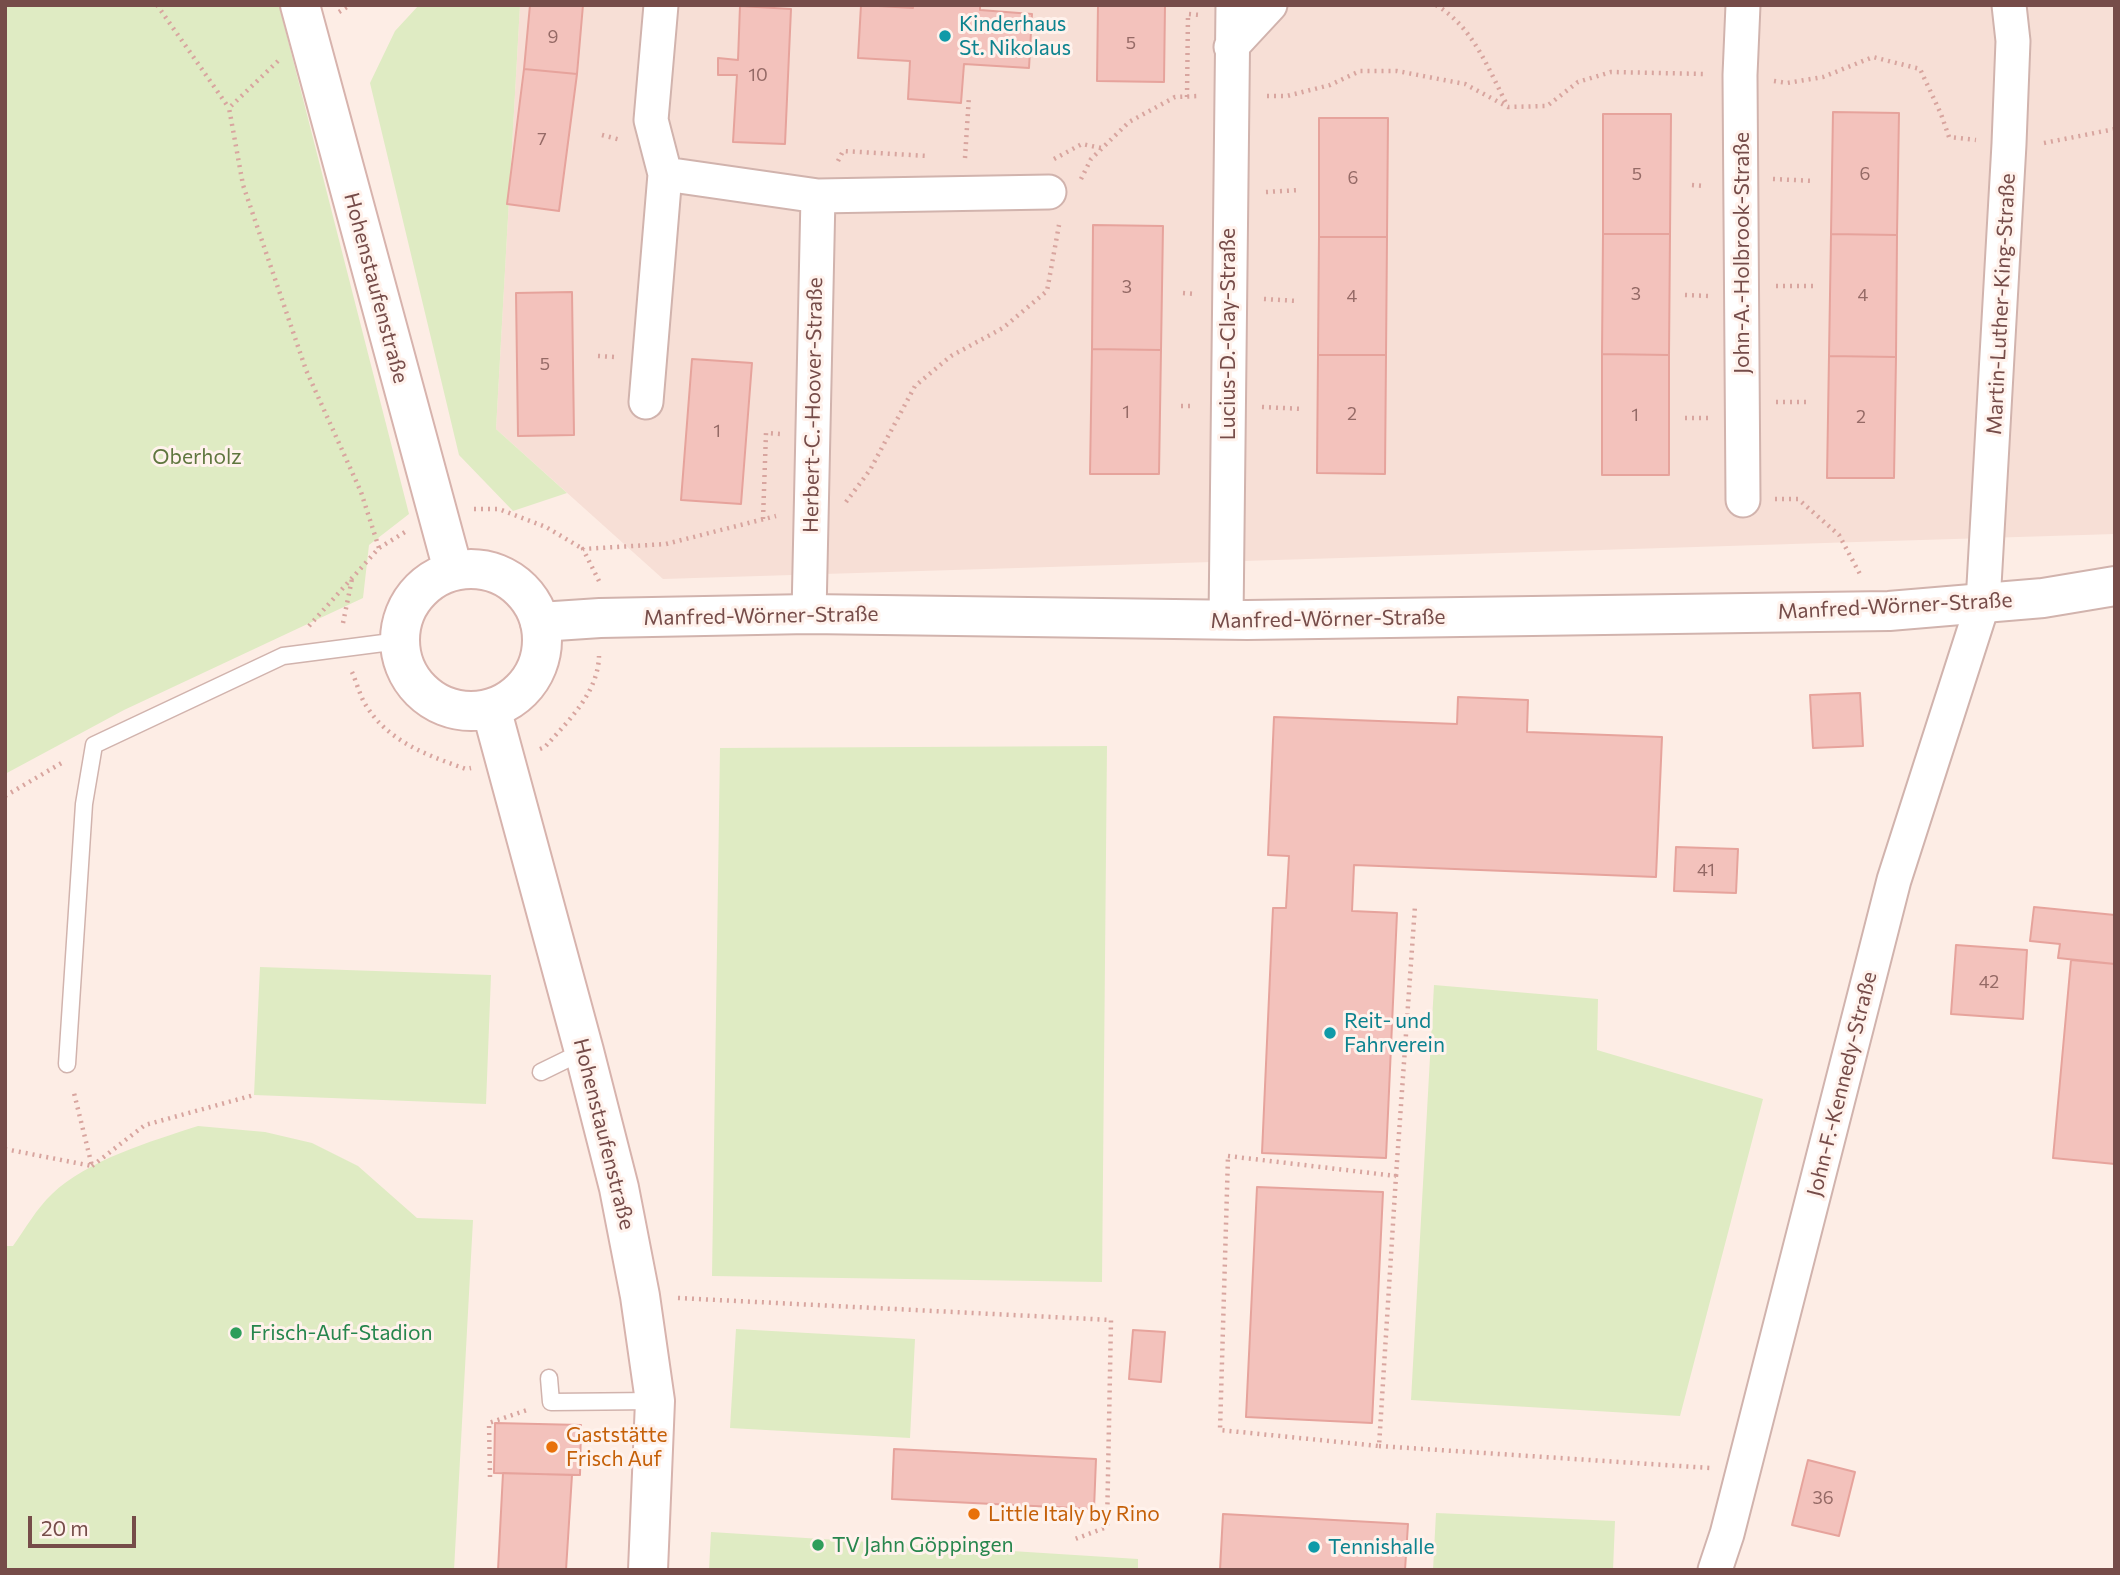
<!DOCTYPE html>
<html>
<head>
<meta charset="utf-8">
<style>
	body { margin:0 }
	#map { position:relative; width:2120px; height:1575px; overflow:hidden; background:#fdede5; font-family:Commissioner,sans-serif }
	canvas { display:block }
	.frame { position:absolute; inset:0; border:7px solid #764c49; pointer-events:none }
	.scale { position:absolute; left:28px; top:1516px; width:108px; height:32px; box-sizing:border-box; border:4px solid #764c49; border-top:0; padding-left:9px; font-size:21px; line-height:24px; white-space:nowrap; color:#764c49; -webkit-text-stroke:5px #fff2ec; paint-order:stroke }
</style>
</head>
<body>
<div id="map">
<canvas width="2120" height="1575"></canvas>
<div class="frame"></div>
<div class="scale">20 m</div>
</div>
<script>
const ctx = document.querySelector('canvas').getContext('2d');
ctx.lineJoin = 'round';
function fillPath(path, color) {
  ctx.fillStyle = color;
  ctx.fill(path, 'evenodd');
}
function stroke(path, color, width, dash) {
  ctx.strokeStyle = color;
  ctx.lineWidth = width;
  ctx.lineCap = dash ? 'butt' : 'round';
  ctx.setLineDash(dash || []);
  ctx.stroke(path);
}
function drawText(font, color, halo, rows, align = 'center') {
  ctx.font = font + ' Commissioner,sans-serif';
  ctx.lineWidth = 6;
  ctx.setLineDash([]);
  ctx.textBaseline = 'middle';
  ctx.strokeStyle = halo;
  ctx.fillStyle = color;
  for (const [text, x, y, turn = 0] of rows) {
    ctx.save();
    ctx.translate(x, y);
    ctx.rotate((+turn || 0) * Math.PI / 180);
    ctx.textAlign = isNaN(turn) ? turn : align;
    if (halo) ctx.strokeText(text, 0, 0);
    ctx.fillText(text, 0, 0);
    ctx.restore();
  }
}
fillPath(new Path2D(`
	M520,5H2115V534L663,579L496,429Z`), '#f7dfd6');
fillPath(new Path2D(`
	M5,5H279L409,514L369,545L363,598L124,710L5,774Z
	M419,5H520L496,429L567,493L513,511L459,455L370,83L395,31Z
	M1107,746L1102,1282L712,1276L720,748Z
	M260,967L491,975L486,1104L254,1095Z
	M1434,985L1598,999L1597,1050L1763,1099L1680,1416L1411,1400Z
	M198,1126L265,1132L312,1143L358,1166L417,1218L473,1220L454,1570H5V1246H13C25,1229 37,1208 52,1194C87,1160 152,1141 198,1126Z
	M736,1329L915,1339L910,1438L730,1428Z
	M1436,1513L1615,1521L1613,1570H1433Z
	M711,1532L1138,1559V1570H709Z`), '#dfebc3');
const building = new Path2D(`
	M530,5H583L577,74L524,69Z
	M861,5L913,8V5H980V10L1032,14L1029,68L964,64L961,103L908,99L910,61L858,58Z
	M1098,5H1165L1164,82L1097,81Z
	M740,6L791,9L785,144L733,142L737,75H718V58L738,60Z
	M524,69L577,74L559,211L507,204Z
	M1833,112L1899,113L1897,235L1831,234Z
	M1603,114H1671L1670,234H1603Z
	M1319,118H1388L1387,237H1319Z
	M1093,225L1163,226L1161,350L1092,349Z
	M1603,234H1670L1669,355L1602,354Z
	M1831,234L1897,235L1896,357L1829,356Z
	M1319,237H1387L1386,355H1318Z
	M572,292L574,435L518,436L516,293Z
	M1092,349L1161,350L1159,474H1090Z
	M1602,354L1669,355V475H1602Z
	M1318,355H1386L1385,474L1317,473Z
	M1829,356L1896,357L1894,478H1827Z
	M692,359L752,363L741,504L681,500Z
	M1860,693L1863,746L1813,748L1810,695Z
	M1458,697L1528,700L1527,732L1662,737L1656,877L1354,865L1352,911L1397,913L1386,1158L1262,1153L1273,908H1286L1289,856L1268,855L1274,717L1457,724Z
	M1676,847L1738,849L1736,893L1674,891Z
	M2034,907L2115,915V964L2058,958L2060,944L2030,941Z
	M1956,945L2027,950L2023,1019L1951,1014Z
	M2071,960L2115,964V1164L2053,1158Z
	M1257,1187L1383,1192L1372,1423L1246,1417Z
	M1133,1330L1165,1332L1161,1382L1129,1379Z
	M495,1423L581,1425L580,1475L494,1473Z
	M894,1449L1096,1459L1094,1509L892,1499Z
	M1808,1460L1855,1472L1839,1536L1792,1525Z
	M503,1473L572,1475L566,1570H498Z
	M1223,1514L1408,1524L1405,1570H1220Z`);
fillPath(building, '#f3c2bc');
stroke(building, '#e6a39c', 2);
const service = new Path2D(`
	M67,1064L84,804L94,745L283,656L399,641
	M541,1072L584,1051
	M549,1378L551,1402L655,1401`);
const minor = new Path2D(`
	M1743,5L1740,75L1743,500
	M1231,47L1270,5
	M665,174L818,196L809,614
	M818,196L1049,192
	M646,402L665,174L651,120L661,5
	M1226,620L1233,5
	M1715,1570L1727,1534L1894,880L1983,603L2009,144L2013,41L2009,5`);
const tertiary = new Path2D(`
	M540,622L600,618L809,614L1247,620L1889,611L2043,598L2115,586`);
const secondary = new Path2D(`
	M300,5L453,570
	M400 640a71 71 0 1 1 142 0a71 71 0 1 1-142 0Z
	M491,708L584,1051L619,1188L640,1296L655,1401L648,1570`);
stroke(service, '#d1b3ad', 19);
stroke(minor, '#d1b3ad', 37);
stroke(tertiary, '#d1b3ad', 42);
stroke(secondary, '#d7b3ad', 42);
stroke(new Path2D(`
	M157,5L229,108
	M1436,5C1473,27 1488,68 1507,105
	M339,12L350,5
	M278,61L229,108L243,185L306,370L361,492L379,548
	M1774,81L1787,83L1823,77L1873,57L1920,69L1941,114L1949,137L1976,140
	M1267,96H1287L1330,85L1360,71H1397L1465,84L1508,107L1547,106L1578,82L1611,72L1706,74
	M1187,97L1188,14L1200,15
	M602,135L621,140
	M2044,143L2115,129
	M965,158L969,96
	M1054,159L1082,144L1101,148
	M838,161L843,151L928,156
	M1081,179L1091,159L1129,122L1175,97L1199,96
	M1773,179L1814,181
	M1692,185L1705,186
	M1266,192L1300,190
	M1776,286H1814
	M1183,293L1196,294
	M1685,295L1709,296
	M1264,299L1298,301
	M598,356L615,357
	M1776,402H1810
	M1181,406H1193
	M1262,407L1303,409
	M1685,418H1709
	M1775,499H1798L1839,535L1861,576
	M846,502L870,470L915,386L951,356L1003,328L1047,291L1059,225
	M474,509H499L546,527L583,549
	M763,519L766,433L780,434
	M599,581L583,549L666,544L776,516
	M343,623L352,579
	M309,626L379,548L405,532
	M352,672C357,683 360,697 367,707C389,742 429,756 466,769L471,768
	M540,749L545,747C568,721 598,693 599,656
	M5,796L65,761
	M5,1149L92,1166L73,1089
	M1228,1156L1396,1176L1379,1446L1220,1430Z
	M92,1166L145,1125L254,1095
	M1396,1176L1415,906
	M678,1298L1111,1320L1107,1527L1075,1539
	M1379,1446L1710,1468
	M490,1477L489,1423L527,1410`), '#d8a59f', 4.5, [2, 5]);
stroke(service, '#fff', 16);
stroke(minor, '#fff', 33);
stroke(tertiary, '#fff', 38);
stroke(secondary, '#fff', 38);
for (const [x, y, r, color] of [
	[945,36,7,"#0f9aa8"],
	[1330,1033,7,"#0f9aa8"],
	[236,1333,7,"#2e9e5b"],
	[552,1447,7,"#e8710a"],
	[974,1514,7,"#e8710a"],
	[818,1545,7,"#2e9e5b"],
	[1314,1547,7,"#0f9aa8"]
]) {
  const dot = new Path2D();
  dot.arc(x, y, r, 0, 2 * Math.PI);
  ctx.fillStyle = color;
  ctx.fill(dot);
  stroke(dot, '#fff2ec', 2.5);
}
drawText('18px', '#956a66', null, [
	["9",553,37],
	["5",1131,43],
	["10",758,75],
	["7",542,139],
	["5",1637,174],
	["6",1865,174],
	["6",1353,178],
	["3",1127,287],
	["3",1636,294],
	["4",1863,295],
	["4",1352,296],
	["5",545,364],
	["1",1126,412],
	["2",1352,414],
	["1",1635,415],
	["2",1861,417],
	["1",717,431],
	["41",1706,870],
	["42",1989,982],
	["36",1823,1498]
]);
drawText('21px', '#0d838f', '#fff2ec', [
	["Kinderhaus",959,24],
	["St. Nikolaus",959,48],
	["Reit- und",1344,1021],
	["Fahrverein",1344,1045],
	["Tennishalle",1328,1547]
], 'left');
drawText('21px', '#764c49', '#fff2ec', [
	["John-A.-Holbrook-Straße",1742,253,-90],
	["Hohenstaufenstraße",376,288,75],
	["Martin-Luther-King-Straße",2001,304,-87],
	["Lucius-D.-Clay-Straße",1228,334,-90],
	["Herbert-C.-Hoover-Straße",813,405,-89],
	["Manfred-Wörner-Straße",1895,606,-3],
	["Manfred-Wörner-Straße",761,616,-1],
	["Manfred-Wörner-Straße",1328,619,-1],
	["John-F.-Kennedy-Straße",1842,1084,-76],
	["Hohenstaufenstraße",604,1134,76]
]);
drawText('21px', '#5f763e', '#fff2ec', [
	["Oberholz",197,457]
]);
drawText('21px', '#27864d', '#fff2ec', [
	["Frisch-Auf-Stadion",250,1333],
	["TV Jahn Göppingen",832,1545]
], 'left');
drawText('21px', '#c56008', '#fff2ec', [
	["Gaststätte",566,1435],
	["Frisch Auf",566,1459],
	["Little Italy by Rino",988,1514]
], 'left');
</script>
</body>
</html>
